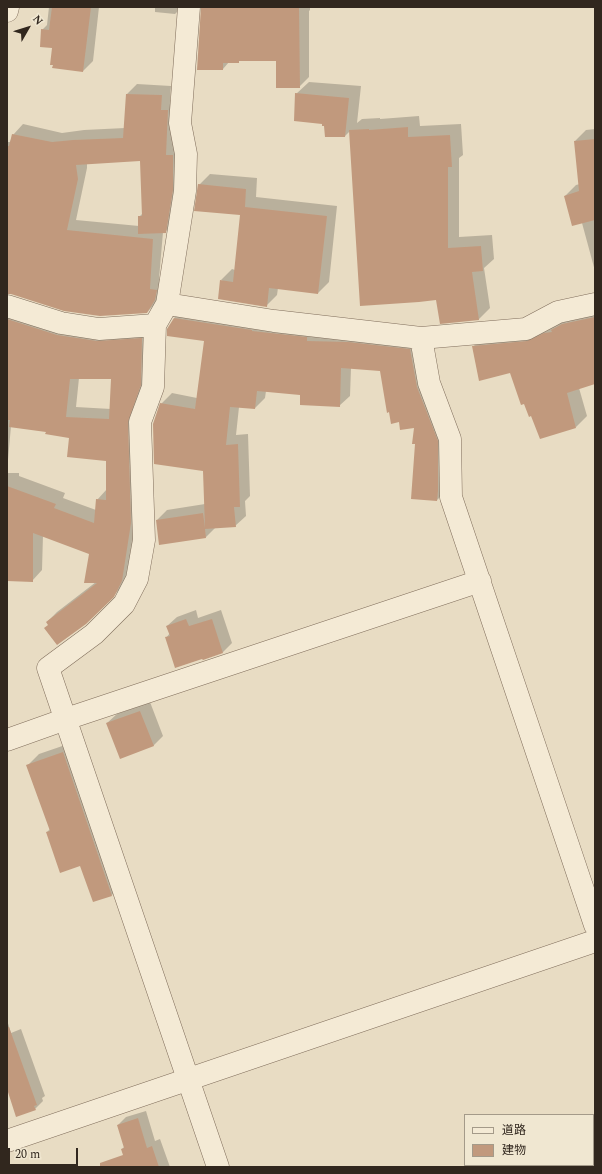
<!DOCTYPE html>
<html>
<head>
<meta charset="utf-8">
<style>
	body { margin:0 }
	#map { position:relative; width:602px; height:1174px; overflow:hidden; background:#e8dcc3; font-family:Spectral,"Noto Sans JP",serif }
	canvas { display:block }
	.frame { position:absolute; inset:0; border:8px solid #31271e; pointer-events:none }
	.legend { position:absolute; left:464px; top:1114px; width:130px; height:52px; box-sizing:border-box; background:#f0e7d1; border:1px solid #a49a89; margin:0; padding:5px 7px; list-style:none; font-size:12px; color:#31271e }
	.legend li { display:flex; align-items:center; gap:8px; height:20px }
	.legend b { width:20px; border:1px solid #a49a89 }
	.north { position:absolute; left:8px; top:8px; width:40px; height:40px; -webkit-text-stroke:3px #f0e7d1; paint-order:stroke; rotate:51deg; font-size:11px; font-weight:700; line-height:16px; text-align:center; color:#31271e }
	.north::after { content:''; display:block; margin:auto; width:14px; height:18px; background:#31271e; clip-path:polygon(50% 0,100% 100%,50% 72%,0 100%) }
	.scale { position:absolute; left:8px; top:1148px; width:70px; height:18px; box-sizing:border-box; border:2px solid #31271e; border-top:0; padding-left:5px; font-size:12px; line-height:14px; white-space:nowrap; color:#31271e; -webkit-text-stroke:3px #f0e7d1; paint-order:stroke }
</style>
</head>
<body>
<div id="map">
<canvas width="602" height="1174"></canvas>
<div class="frame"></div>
<ul class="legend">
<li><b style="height:5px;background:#f4ead5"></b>道路</li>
<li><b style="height:11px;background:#c1997d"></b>建物</li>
</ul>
<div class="north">N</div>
<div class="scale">20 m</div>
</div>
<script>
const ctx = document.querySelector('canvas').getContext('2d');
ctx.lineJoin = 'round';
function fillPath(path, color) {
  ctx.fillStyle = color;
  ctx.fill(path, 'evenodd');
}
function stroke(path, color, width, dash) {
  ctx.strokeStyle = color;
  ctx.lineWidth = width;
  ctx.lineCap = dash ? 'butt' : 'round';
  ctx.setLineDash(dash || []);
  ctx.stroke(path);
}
fillPath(new Path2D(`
	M49,7H99L93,61L83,71L54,47L42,30L47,25Z
	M155,7H182L175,14L155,12Z
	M202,7H310V10L309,11V77L299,87L276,60H240L238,62H229L223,69Z
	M309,82L361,86L357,123L362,119L380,118V119L419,116L420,126L461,124L463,155L459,158V237L492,235L494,259L484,268L490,308L478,320L437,299L350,131L345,136L325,125L296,94Z
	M137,84L171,86L170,100H177L175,222L165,232H163L159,279L166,280L157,302L147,312L7,293V142H10L13,135L23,124L62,133L84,130L125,128L127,94ZM141,160L143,213L139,217V226L76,220L87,168V163Z
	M595,129V271L582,223L565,196L576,185L580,184L575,141L586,130Z
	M210,174L257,178L256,197L337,206L329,282L318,293L278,288L277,295L266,306L221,280L232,269L235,270L241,214L199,185Z
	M7,303L152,329L141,512L132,570L124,585L85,624L49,625L47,622L57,612L96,582L90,553L43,535L42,570L32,581L7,580V473H19V476L65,493L63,498L96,510L97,500L107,489V460L70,437L47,431L11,426L7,471ZM79,378H112L111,409L76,407Z
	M185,308L420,339L447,431V490L437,500L412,498L416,443L415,427L400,421L381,370L351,368L350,396L339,406L301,394L266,391L265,398L255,408L239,407L236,435L248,434L250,496L245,501L246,516L235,526L216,527L206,537L157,520L167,510L205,504L204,470L161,404L172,393L197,398L205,341L174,318Z
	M595,309V383L579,388L587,416L576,427L532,414L510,371L473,347L484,335Z
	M196,610L198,618L221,610L232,643L223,652L203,659L166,638L170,633L167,626L177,617Z
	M150,702L163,736L153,746L107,723L117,714Z
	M74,742L123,883L112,895L94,901L81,865L47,832L50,829L27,766L39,754Z
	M7,1020L11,1033L21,1029L45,1096L42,1098L43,1101L35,1109L9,1091H7Z
	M146,1111L155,1141L160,1139L170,1167H126L122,1149L125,1146L118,1125L126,1117Z
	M593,1150L595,1155V1167H561V1165H593Z`), '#0003');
fillPath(new Path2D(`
	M52,7H91L83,72L52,68L53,65H50L52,48L40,47L41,29L49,30Z
	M201,7H299L300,88H276V61H239V63H223V70H197Z
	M295,93L349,98L345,137H325L324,126H322V124L294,121Z
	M126,94L162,95L161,110H168L166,155H173V190L166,233L138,234V216H142L140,161L76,165L78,179L67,230L153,239L150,289L157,290L155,300L147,313L100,316L64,311L11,294H7V146H9L12,134L52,142L73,140L123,138Z
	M408,127V137L450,135L452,167H448V248L481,246L483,271L472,272L479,320L440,324L436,300L419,302L360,306L349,130L369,129V130Z
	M595,139V220L572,226L564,196L579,191L574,141Z
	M198,184L246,189L245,207L327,216L318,294L269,288L267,307L218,299L220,280L233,282L240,215L194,211Z
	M595,317V384L567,393L576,428L540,439L531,416L529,417L524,404L521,405L510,373L479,381L472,346L527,341L544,333L552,332L551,330L562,324Z
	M174,318L252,330V331L307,337V341L348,342L410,349L417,387L438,441V491L437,501L411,499L415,444H412L414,428L400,430L399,422L391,424L389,412L387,413L380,371L341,368L340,407L300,405V395L257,391L255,409L230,407L226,445L238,444L240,507H234L236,527L205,529L206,538L159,545L156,520L203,513L205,528L203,471L154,464L153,424L160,403L195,409L204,341L167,336V329Z
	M7,319L57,335L97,341L142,338L141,385L128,422L131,523L122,581L114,597L86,624L57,645L44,628L48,625L46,622L97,583H84L89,554L33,533V582L7,581V486L56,504L54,508L94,523L96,499L106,500V461L67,457L69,438L45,434L46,432L9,427L10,420H7ZM70,379H111L109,419L66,417Z
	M186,619L189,626L212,619L223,653L203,660L202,659L175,668L165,637L170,636L166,626Z
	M140,711L154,746L120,759L106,723Z
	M63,752L112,896L93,902L80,866L60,873L46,832L50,831L26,765Z
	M7,1027H9L37,1105L34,1106L36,1110L16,1117L7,1089Z
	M138,1118L147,1148L152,1146L159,1167H100V1163L123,1155L121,1149L124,1148L117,1125Z`), '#c1997d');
const minor = new Path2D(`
	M189,7L180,123L186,154L185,191L167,304L155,325L153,387L140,422L144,540L137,579L124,604L94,634L48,668L218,1167
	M7,11L8,7
	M167,304L274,321L421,338L526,329L558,312L595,304
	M7,306L61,323L99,329L155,325
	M421,338L429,383L450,439L451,497L595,925
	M7,740L66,719L480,581
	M7,1141L595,941`);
stroke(minor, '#806e5c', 23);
stroke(minor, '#f4ead5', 22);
</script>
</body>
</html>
